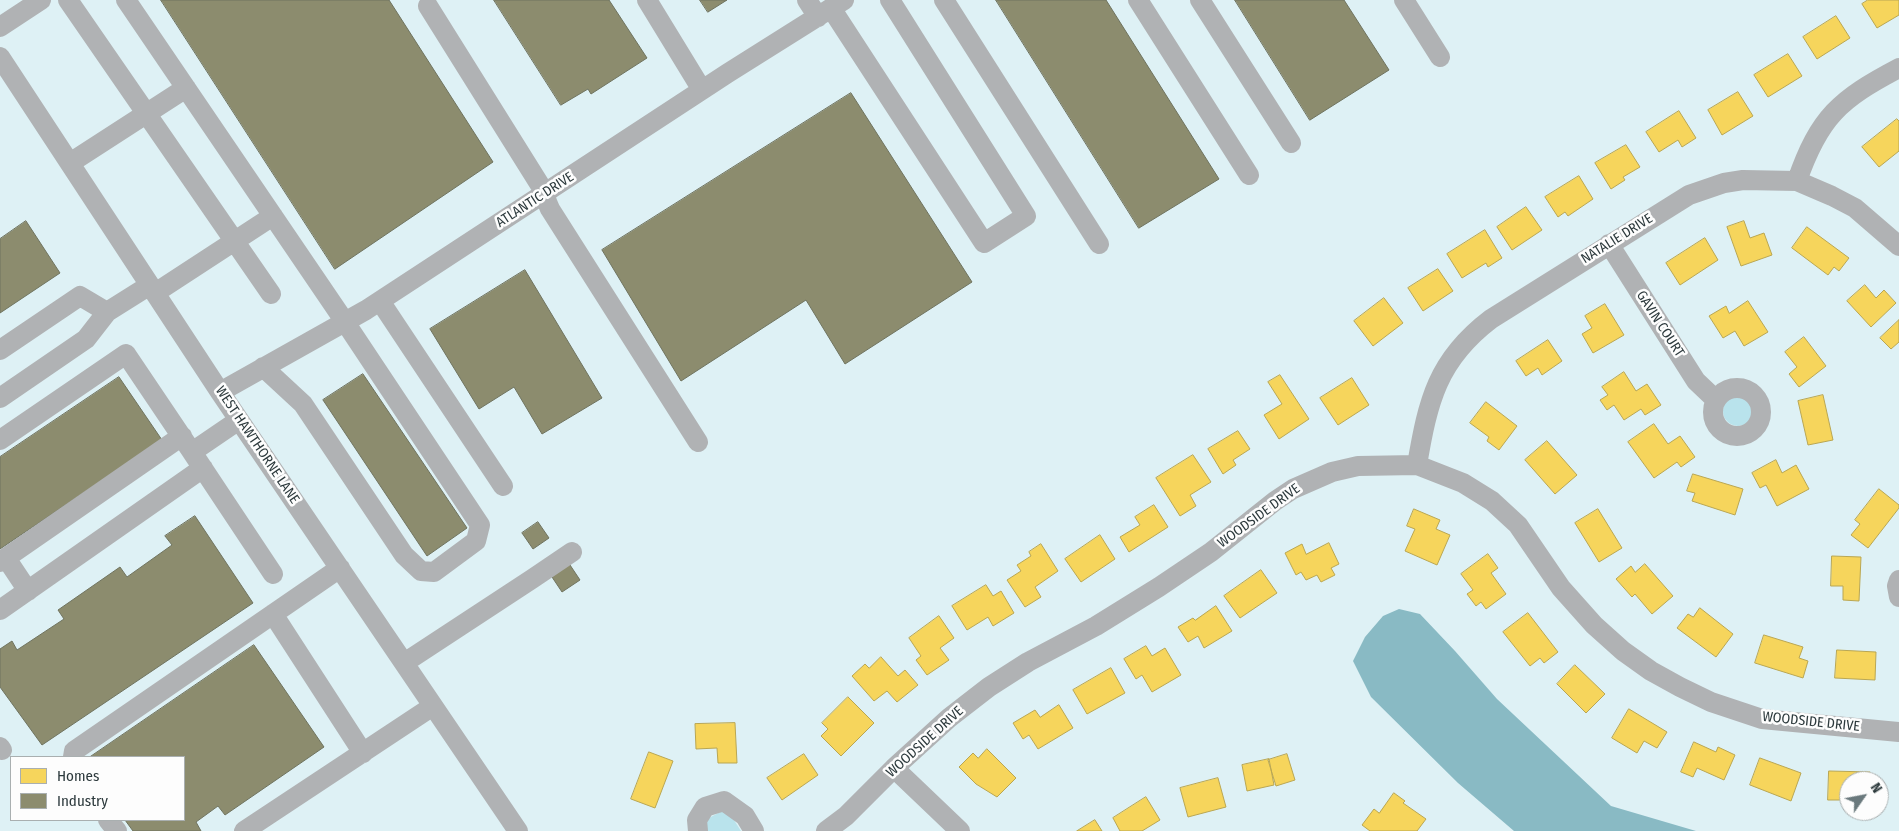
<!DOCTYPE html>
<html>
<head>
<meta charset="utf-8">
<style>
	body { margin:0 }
	#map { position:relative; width:1899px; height:831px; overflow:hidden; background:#def1f5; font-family:"Fira Sans Condensed",sans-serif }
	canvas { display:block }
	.legend { position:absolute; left:10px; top:756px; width:175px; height:65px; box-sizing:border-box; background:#fdfdfd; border:1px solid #a9afb0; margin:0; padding:6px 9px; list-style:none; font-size:15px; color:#2c393c }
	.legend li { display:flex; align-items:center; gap:10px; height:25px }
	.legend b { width:25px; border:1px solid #a9afb0 }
	.north { position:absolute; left:1839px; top:771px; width:50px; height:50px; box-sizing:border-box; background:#fdfdfd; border:1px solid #a9afb0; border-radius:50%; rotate:57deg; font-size:14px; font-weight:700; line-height:20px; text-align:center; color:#2c393c }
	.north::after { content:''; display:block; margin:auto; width:18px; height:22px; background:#6a797d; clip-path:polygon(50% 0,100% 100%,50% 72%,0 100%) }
</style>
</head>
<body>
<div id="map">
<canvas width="1899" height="831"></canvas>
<ul class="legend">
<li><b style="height:14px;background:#f6d55c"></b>Homes</li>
<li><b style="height:14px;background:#8c8c6e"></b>Industry</li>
</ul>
<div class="north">N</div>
</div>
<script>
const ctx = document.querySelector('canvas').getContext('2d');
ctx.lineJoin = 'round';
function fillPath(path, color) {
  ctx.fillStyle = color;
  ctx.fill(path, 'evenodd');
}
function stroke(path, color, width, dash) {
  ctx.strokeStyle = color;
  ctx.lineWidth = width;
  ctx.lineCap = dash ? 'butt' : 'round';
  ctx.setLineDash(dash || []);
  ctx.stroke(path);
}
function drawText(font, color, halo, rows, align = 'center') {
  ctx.font = font + ' "Fira Sans Condensed",sans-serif';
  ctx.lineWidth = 5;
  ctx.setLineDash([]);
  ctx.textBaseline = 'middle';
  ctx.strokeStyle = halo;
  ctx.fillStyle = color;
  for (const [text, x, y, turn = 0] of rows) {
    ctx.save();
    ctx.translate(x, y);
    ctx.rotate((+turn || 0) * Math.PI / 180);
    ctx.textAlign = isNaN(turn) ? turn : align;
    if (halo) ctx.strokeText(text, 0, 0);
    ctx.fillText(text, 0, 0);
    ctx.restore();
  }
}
fillPath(new Path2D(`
	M1723 411a15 15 0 1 1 30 0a15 15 0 1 1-30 0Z
	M722,811L732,817L741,831H706V824L709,818Z`), '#b9e3ec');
fillPath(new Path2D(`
	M1399,609L1420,614L1455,651L1497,699L1611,806L1696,831H1514L1458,783L1371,697L1353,661L1365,637L1383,616Z`), '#89bac4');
const homes = new Path2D(`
	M1868,0H1899V15L1877,28L1862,4Z
	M1836,16L1850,38L1817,59L1803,37Z
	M1788,54L1802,76L1768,97L1754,75Z
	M1738,92L1753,116L1722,135L1708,110Z
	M1679,111L1696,138L1682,147L1678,140L1659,152L1646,132Z
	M1897,119L1899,121V151L1879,167L1862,147Z
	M1626,145L1640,167L1623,177L1625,180L1611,189L1595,163Z
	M1579,176L1593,199L1568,216L1565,212L1558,217L1545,197Z
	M1526,207L1542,230L1512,250L1497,227Z
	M1744,221L1750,238L1764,233L1772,255L1741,266L1727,227Z
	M1807,227L1849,258L1839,271L1834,267L1828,275L1792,248Z
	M1485,230L1502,258L1488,267L1486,263L1462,278L1447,254Z
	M1705,238L1718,260L1680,285L1666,263Z
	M1438,269L1453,291L1423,311L1408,288Z
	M1865,285L1876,298L1884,290L1896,303L1871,327L1847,301Z
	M1384,298L1403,323L1373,346L1354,321Z
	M1748,301L1768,332L1744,346L1735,331L1723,338L1709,316L1726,306L1729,313Z
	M1605,304L1624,335L1593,353L1582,334L1592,328L1585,316Z
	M1899,320V342L1891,349L1880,338Z
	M1804,337L1826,366L1799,387L1789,374L1797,367L1785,352Z
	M1548,340L1562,361L1542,375L1538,368L1526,376L1516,361Z
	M1624,372L1636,391L1647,384L1661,405L1645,415L1641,409L1624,420L1614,405L1607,410L1600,400L1608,395L1602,387Z
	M1280,375L1309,419L1279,439L1264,415L1282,404L1268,382Z
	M1352,378L1369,405L1338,425L1320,398Z
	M1823,395L1833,440L1808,445L1798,401Z
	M1486,402L1517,426L1499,450L1487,441L1489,437L1470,423Z
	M1654,424L1668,444L1680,436L1695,457L1681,467L1677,462L1654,478L1628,442Z
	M1238,431L1250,449L1233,460L1236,465L1223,474L1208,449Z
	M1547,441L1577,475L1555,494L1525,460Z
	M1193,455L1211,482L1190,495L1196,506L1180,516L1156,478Z
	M1776,460L1782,473L1796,465L1809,489L1777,506L1766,485L1760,488L1752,473Z
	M1693,474L1743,489L1735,515L1692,501L1695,493L1687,491Z
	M1879,489L1899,505V508L1868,548L1851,535L1860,524L1855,520Z
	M1154,505L1168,527L1129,552L1120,537L1140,525L1135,517Z
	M1414,509L1440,520L1436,529L1450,535L1437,565L1405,551L1415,529L1407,526Z
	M1598,509L1622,548L1599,562L1575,523Z
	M1100,535L1115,559L1081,582L1065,559Z
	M1329,543L1339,564L1331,568L1335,575L1321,582L1317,575L1306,580L1301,572L1296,575L1285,553L1302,544L1306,554Z
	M1041,544L1058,571L1035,587L1041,597L1025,607L1007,580L1021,571L1017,565L1031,556L1029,552Z
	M1488,554L1498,568L1491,573L1506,594L1486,609L1481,602L1476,606L1467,594L1473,590L1461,574Z
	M1832,556L1861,557L1859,601L1843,600V586H1831Z
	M1645,564L1673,596L1652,614L1635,594L1632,597L1616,579L1631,566L1635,572Z
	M1261,570L1277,593L1240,618L1224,596Z
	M986,585L993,596L1001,591L1014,613L993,626L988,617L967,630L952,606Z
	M1216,606L1232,631L1204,648L1198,636L1188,642L1178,627L1193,618L1195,620Z
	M1700,608L1733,634L1716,657L1677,628L1688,614L1693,617Z
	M1528,613L1558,652L1544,663L1540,658L1530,666L1503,632Z
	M939,616L954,638L940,648L949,660L927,675L916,660L921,656L909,638Z
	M1764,635L1803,647L1799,658L1808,661L1803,678L1755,663Z
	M1146,646L1152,656L1165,648L1181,675L1152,692L1142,675L1136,679L1124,659Z
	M1837,650L1876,652L1875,680L1835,678Z
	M881,657L898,676L905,670L918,685L897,702L887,691L874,701L852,676L865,664L869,668Z
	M1575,665L1605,694L1586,713L1557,684Z
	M1111,668L1125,693L1087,714L1073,690Z
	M848,697L874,723L841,756L821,736L828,729L822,723Z
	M1059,705L1073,728L1038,749L1029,735L1023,739L1013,723L1035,710L1040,717Z
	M1629,709L1667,732L1657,748L1644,741L1637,753L1612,738Z
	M735,723L737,763H718L717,748L696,749L695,724Z
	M1694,742L1716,752L1718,747L1735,755L1724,780L1697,768L1693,777L1681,772Z
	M987,749L1016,778L997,797L976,784L959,767L973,753L978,758Z
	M649,752L673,761L655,808L631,799Z
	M804,754L818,775L782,800L767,778Z
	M1287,754L1295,780L1276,786L1268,760Z
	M1760,758L1801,773L1791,801L1750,785Z
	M1269,759L1274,785L1247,791L1242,765Z
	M1829,771L1870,772V781H1849V800H1828Z
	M1218,778L1226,807L1188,817L1180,788Z
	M1394,793L1405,801L1403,803L1426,819L1417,831H1370L1362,825L1374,809L1379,813Z
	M1146,797L1160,820L1142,831H1120L1113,818Z
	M1095,820L1102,831H1077Z`);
fillPath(homes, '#f6d55c');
stroke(homes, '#b9a652', 1);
const industry = new Path2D(`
	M161,0H389L493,162L335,269Z
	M494,0H609L647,58L591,94L588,89L561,105Z
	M700,0H727L708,12Z
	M996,0H1106L1219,179L1139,228Z
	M1235,0H1344L1389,70L1310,120Z
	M851,93L972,282L845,364L806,300L681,381L602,250Z
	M26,221L60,273L0,313V239Z
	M525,270L602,398L542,434L514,387L479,409L430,329Z
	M363,374L467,528L427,556L323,400Z
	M119,377L162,440L0,549V457Z
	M195,516L253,603L42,745L0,687V649L12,641L17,650L64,619L58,610L120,567L127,577L172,545L165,536Z
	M538,522L549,538L533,549L522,533Z
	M568,562L580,580L562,592L550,574Z
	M254,645L324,747L225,815L218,806L196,822L201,831H133L125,820H184V757H90Z`);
fillPath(industry, '#8c8c6e');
stroke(industry, '#6f735f', 1);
stroke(new Path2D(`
	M68,0L271,294
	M126,0L345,322L480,525L476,541L434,572L421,571L404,555L303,404L263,367
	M647,0L702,90
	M807,0L818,17
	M944,0L1099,244
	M1138,0L1249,175
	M1200,0L1291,143
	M1404,0L1440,57
	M428,6L545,193L547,202L550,209L698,442
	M831,8L984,243L1026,216L890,0
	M0,27L41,0
	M0,57L220,392L518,831
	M70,163L186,88
	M1797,181C1819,117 1840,99 1899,68
	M1609,244L1696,381L1716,400
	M155,293L273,216
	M380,301L503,486
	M0,350L80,296L107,312
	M1713 412a24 24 0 1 1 48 0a24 24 0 1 1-48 0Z
	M220,392L366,310L728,73L844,0
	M0,398L86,339L107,312L150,285
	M239,420L192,452L273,574
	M0,440L126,354L192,452
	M1417,465C1428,401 1437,360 1491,319L1689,195L1724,183L1743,180L1797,181L1832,196L1855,208L1899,246
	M6,558L28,591
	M0,562L182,436
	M1899,580L1897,586L1899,597
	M0,610L203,468
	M273,614L363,753
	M404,663L532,579L572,552
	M0,747L2,750
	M73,757L74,751L340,568
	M894,768L960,831
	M108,820L117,831
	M244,831L433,706
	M698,831L697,820L705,807L724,801L745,816L754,831
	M826,831L846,816L894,768L949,718L989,687L1028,662L1096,626L1159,587L1211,552L1275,501L1293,489L1332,472L1358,466L1417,465L1463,483L1492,501L1518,525L1561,588L1594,625L1623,651L1651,671L1680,687L1711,702L1762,719L1899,732`), '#b0b2b4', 20);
drawText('14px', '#2c393c', '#fdfdfd', [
	["ATLANTIC DRIVE",535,200,-33],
	["NATALIE DRIVE",1617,239,-32],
	["GAVIN COURT",1660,324,57],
	["WEST HAWTHORNE LANE",257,445,56],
	["WOODSIDE DRIVE",1259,516,-36],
	["WOODSIDE DRIVE",1811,722,6],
	["WOODSIDE DRIVE",925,742,-42]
]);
</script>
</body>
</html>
